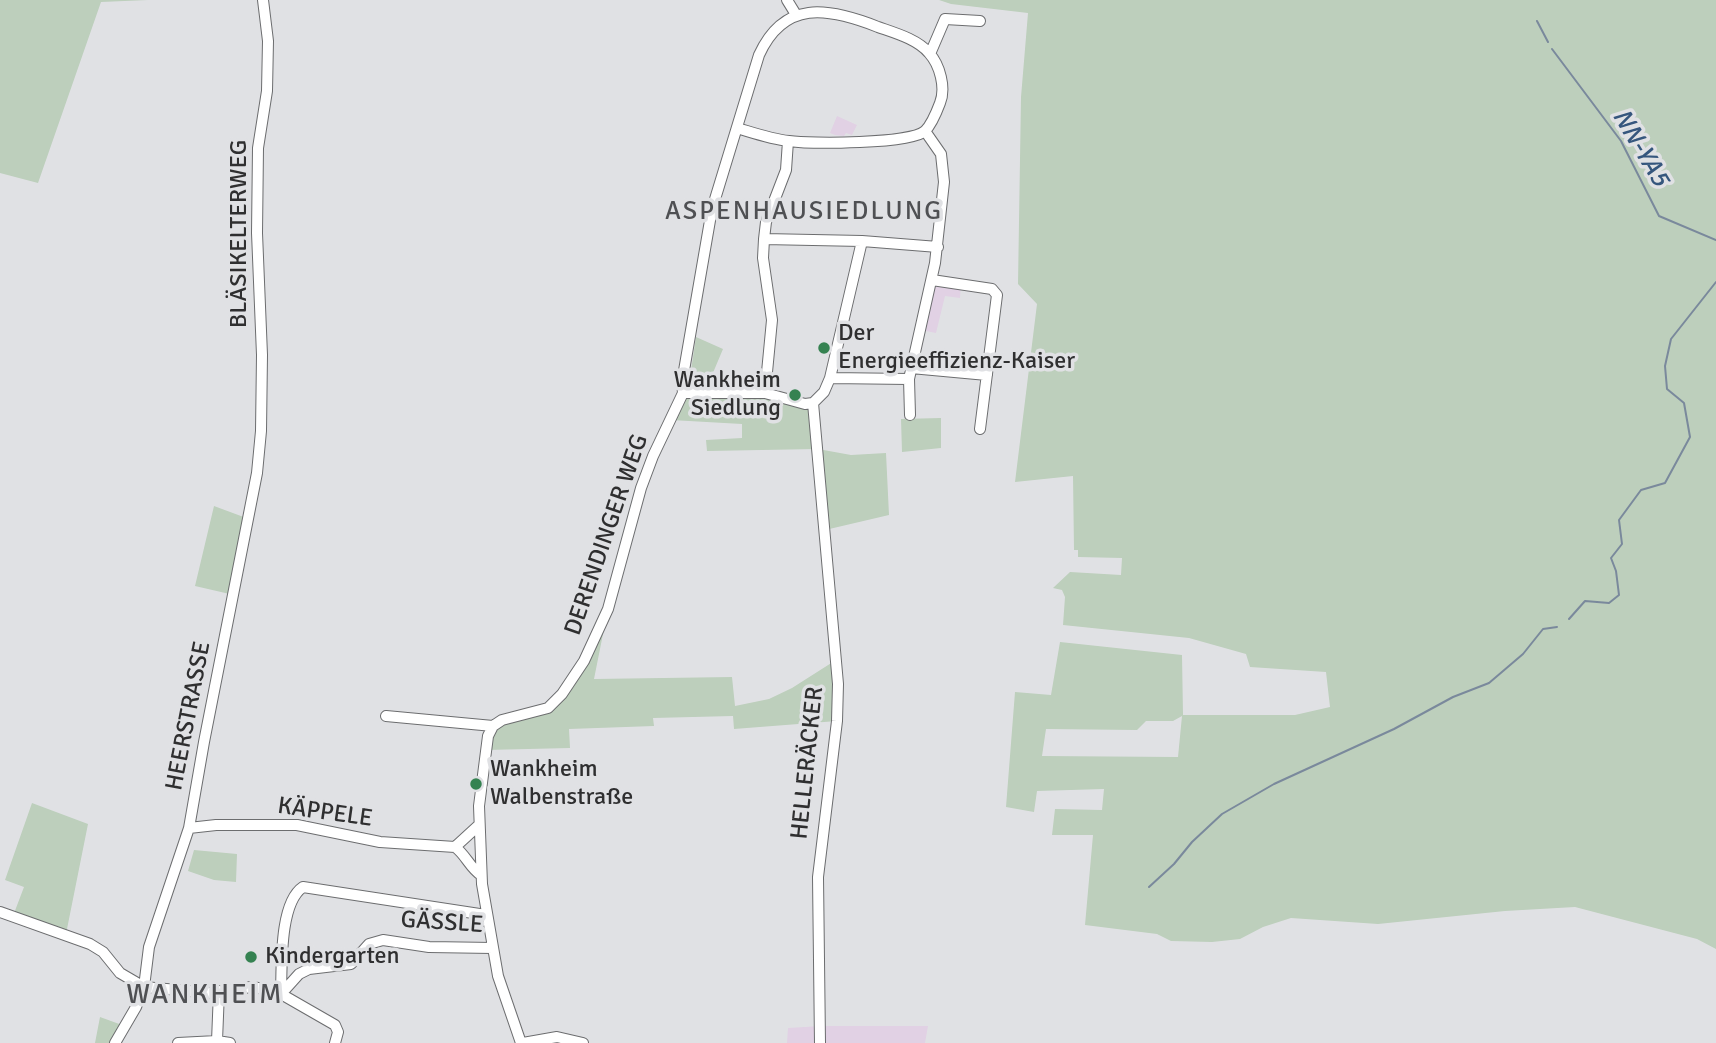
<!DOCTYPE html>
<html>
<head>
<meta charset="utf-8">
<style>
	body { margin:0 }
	canvas { display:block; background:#e0e1e4 }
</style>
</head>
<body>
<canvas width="1716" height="1043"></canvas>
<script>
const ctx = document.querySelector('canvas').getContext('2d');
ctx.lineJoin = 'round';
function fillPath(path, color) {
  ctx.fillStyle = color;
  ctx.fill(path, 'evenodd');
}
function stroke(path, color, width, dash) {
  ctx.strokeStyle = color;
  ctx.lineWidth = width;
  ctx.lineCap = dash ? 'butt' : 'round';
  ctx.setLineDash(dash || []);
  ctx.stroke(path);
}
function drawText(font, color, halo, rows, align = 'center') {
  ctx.font = font + ' Signika,sans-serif';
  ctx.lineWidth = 7;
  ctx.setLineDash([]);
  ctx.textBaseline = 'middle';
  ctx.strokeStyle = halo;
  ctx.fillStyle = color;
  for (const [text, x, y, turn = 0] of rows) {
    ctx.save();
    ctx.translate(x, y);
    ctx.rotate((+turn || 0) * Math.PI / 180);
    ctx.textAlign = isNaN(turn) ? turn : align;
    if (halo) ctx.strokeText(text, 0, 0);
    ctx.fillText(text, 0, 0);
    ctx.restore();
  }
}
fillPath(new Path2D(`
	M837,116L857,125L852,135L846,133L844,136L835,135L830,133Z
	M932,280L961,284L960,298L945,296L936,333L921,330Z
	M821,1026H928L925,1043H787L788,1028Z`), '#e1d1e4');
fillPath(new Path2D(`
	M0,0H148L101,2L38,183L0,173Z
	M939,0H1716V949L1697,939L1575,907L1505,911L1378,924L1291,918L1263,927L1240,939L1212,942L1171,941L1157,934L1085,925L1093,835H1052L1055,809L1102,810L1104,789L1037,791L1034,812L1006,807L1015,692L1051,695L1060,642L1182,655L1183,715H1295L1330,707L1326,672L1250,667L1246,654L1189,638L1063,625L1065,597L1062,590L1053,588L1070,572L1121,575L1122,558L1078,557V550H1074L1073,476L1015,482L1037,304L1018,284L1021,97L1028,13L951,4ZM1182,716L1178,757L1042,756L1046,729L1137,730L1146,721H1173Z
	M696,337L723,349L707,387L697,385L690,377Z
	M683,393H765L813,403L818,449L851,455L886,453L889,515L825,530L817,449L707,451L706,440L742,438V424L671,420Z
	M941,418V448L902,452L901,419Z
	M214,506L249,519L234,595L195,586Z
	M608,609L594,679L732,677L735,706L769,699L792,688L836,660L837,721L734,729L733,716L653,718L654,726L569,729L570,748L486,750L493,726L547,708L562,694Z
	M32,803L88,824L66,934L13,916L24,887L5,880Z
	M194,850L237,854L236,882L214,880L188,871Z
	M100,1017L122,1025L110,1043H95Z`), '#bdcfbc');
stroke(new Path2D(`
	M1537,21L1548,42
	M1552,49L1621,141L1659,216L1716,240
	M1569,619L1585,601L1609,603L1619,595L1616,571L1611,558L1622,544L1619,520L1641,490L1665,483L1690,437L1684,403L1667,389L1665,366L1671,339L1716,282
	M1149,887L1174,864L1192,842L1222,814L1274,784L1394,729L1453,697L1489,683L1523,654L1543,629L1557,627`), '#7a899c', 2);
const minor = new Path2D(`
	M787,0L795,13
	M930,54L945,19L980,21
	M764,239L862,241L938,247
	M932,280L992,289L997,295L980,429
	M911,368L987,375
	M830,378L909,379
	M683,393L682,382L712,209L759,55C784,0 827,7 878,27C895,33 917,39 929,53C940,65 946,88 940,103C937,111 932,124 925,131C911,144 810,144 789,141C771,139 754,133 737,128
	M683,393H765L805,404L813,403L824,392L830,378L862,241
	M765,393L772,320L763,258L764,239L766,222L786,170L788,141
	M813,403L838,684L837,721L818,877L820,1043
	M910,415L909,379L935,263L944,182L941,154L925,131
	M386,716L493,726
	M189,828L216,825H297L380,842L455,847C466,855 470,868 481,875
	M455,847L479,825
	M0,912L90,944L103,952L120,973L144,987L211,993L251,987L265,989L281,994L335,1025L338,1032L335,1043
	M281,994C282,967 279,903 303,887L486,915
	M281,994L299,974L309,969L351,964L369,944L383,940L429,947L493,948
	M217,1041L219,991
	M115,1043L136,1007L144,987L149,947L189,828L204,742L257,473L261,431L262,355L257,233L258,148L267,91L268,41L263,0
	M178,1043L217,1041L230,1043
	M521,1043L498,976L482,884L479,806L488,736L493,726L502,720L548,708L562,694L584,661L608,609L641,488L653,456L683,393
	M523,1043L557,1037L583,1043`);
stroke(minor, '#6c6d6f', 12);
stroke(minor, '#fff', 10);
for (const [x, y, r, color] of [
	[824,348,7,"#358251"],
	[795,395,7,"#358251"],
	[476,784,7,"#358251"],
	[251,957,7,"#358251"]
]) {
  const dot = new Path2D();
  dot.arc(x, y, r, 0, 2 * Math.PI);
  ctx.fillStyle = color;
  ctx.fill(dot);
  stroke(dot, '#e0e1e4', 2.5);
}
drawText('24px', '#2f2f30', '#e0e1e4', [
	["BLÄSIKELTERWEG",240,234,-90],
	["DERENDINGER WEG",607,535,-71],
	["HEERSTRASSE",189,716,-79],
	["HELLERÄCKER",808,763,-84],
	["KÄPPELE",325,813,8],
	["GÄSSLE",442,923,4]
]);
drawText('24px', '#2f2f30', '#e0e1e4', [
	["Der",838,334],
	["Energieeffizienz-Kaiser",838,362],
	["Wankheim",781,381,"right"],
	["Siedlung",781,409,"right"],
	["Wankheim",490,770],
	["Walbenstraße",490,798],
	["Kindergarten",265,957]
], 'left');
drawText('italic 26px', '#35567d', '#e0e1e4', [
	["NN-YA5",1640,148,59]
]);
ctx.letterSpacing = '2px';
drawText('26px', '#4f5053', '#e0e1e4', [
	["ASPENHAUSIEDLUNG",804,212]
]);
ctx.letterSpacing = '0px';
ctx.letterSpacing = '2px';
drawText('28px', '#4f5053', '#e0e1e4', [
	["WANKHEIM",205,996]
]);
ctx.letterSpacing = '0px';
</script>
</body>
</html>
